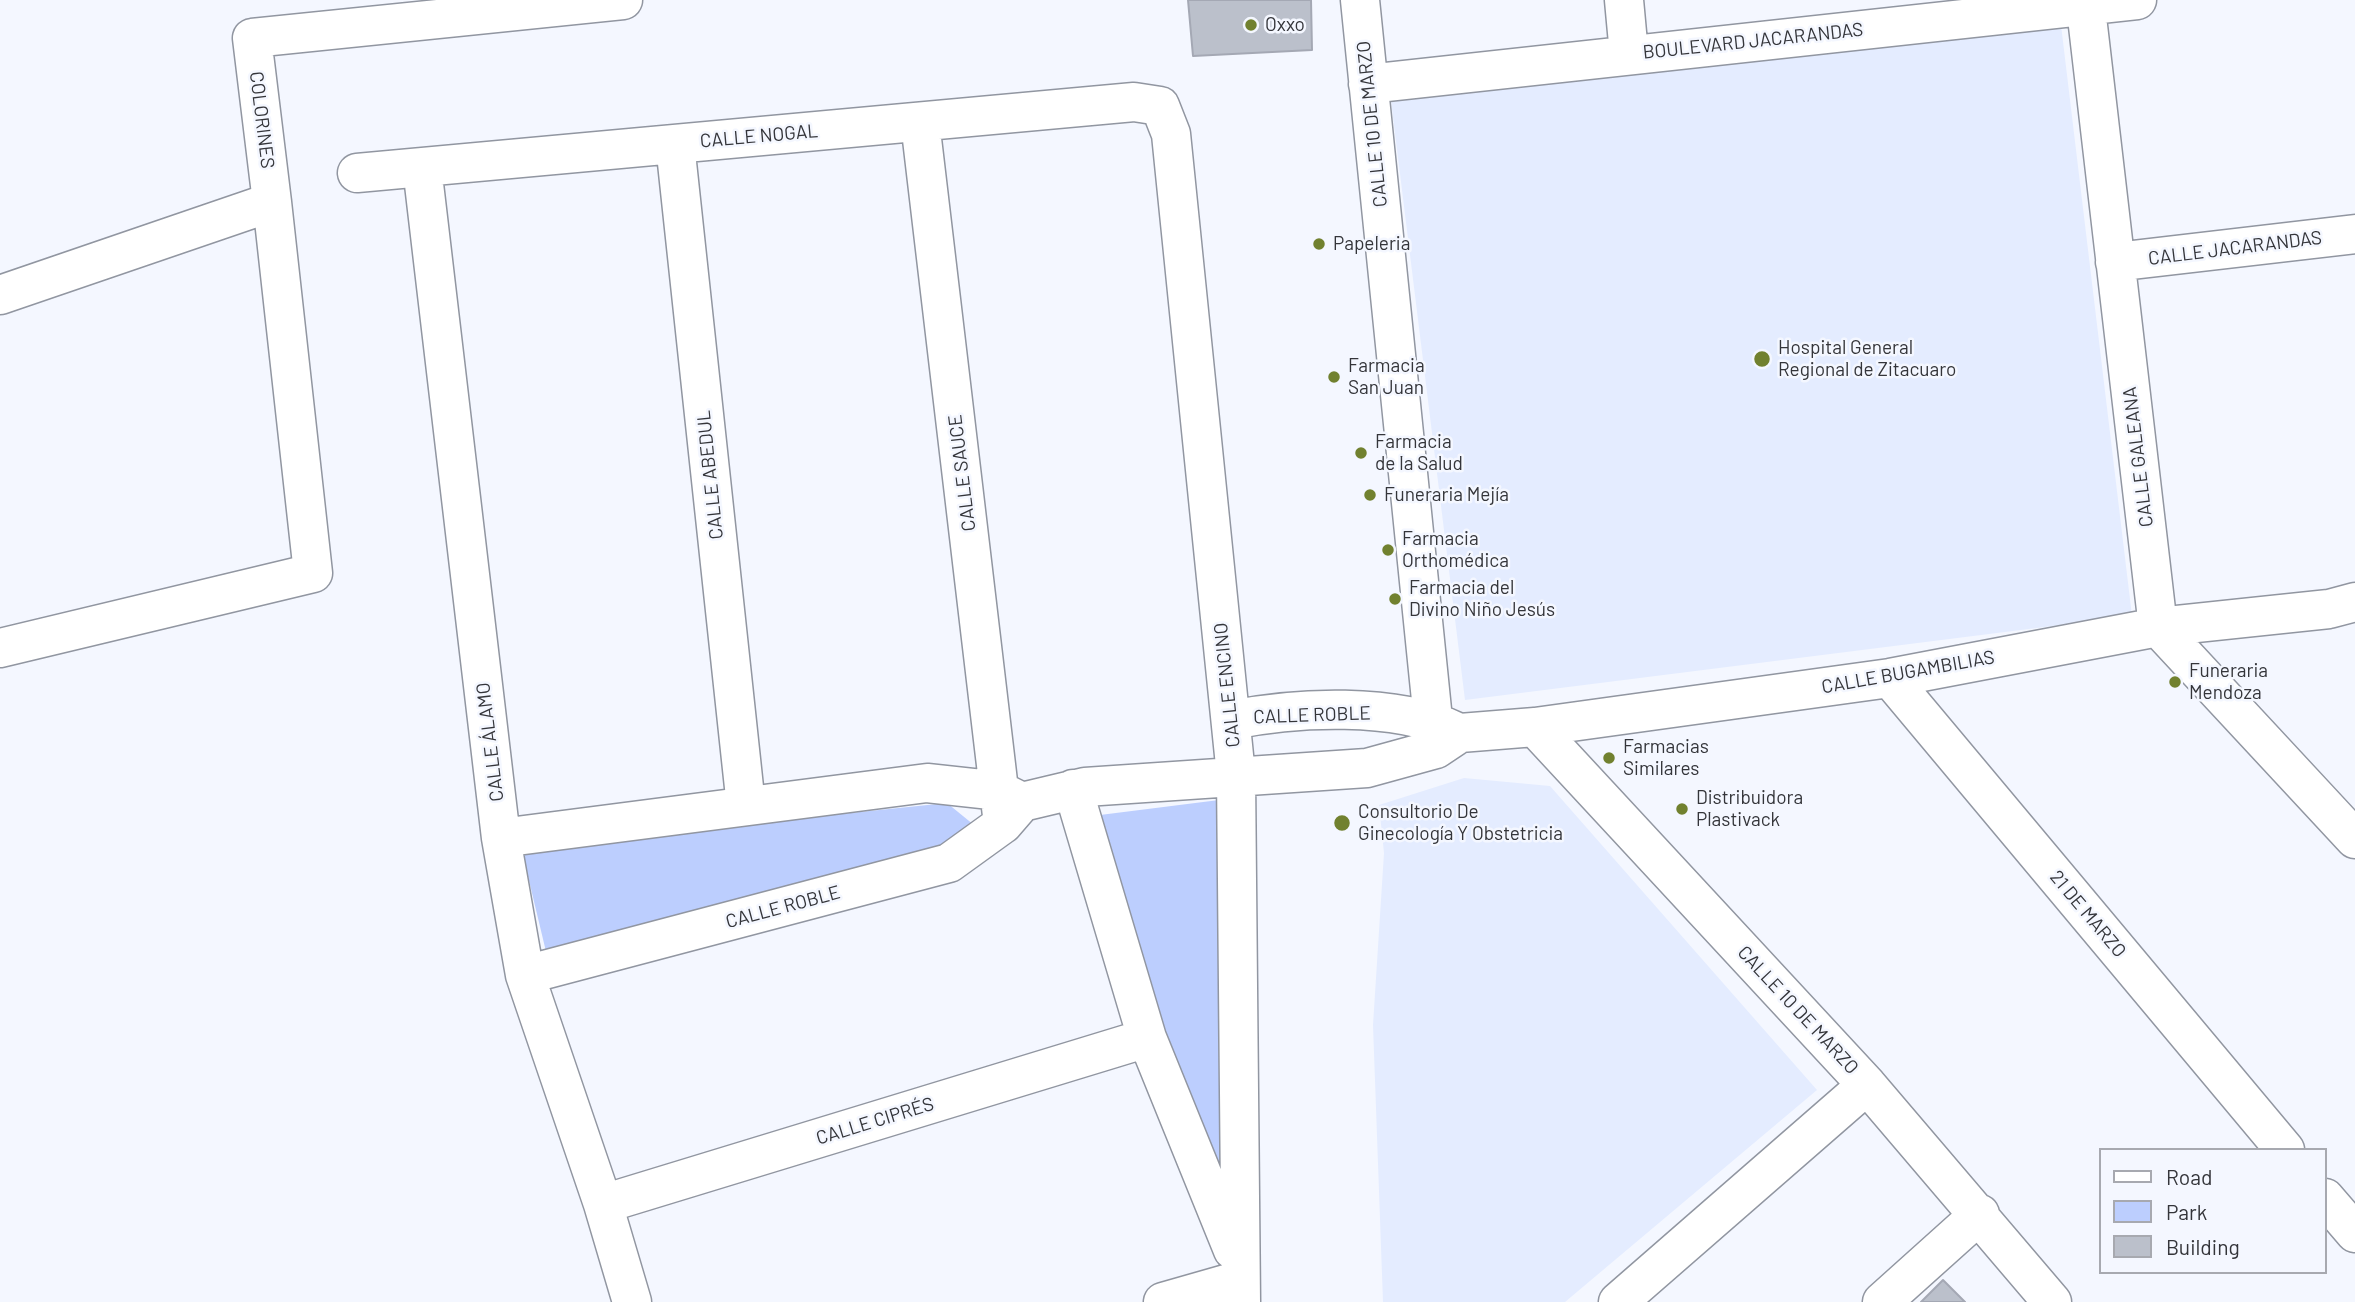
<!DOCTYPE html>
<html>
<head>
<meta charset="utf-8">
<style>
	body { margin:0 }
	#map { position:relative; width:2355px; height:1302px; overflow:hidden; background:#f4f7ff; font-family:Barlow,sans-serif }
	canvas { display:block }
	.legend { position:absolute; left:2099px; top:1148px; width:228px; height:126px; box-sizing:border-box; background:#f4f7ff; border:2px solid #a7a9b0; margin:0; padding:9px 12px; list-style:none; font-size:21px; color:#34353a }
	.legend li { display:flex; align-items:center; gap:14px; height:35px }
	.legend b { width:35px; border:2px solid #a7a9b0 }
</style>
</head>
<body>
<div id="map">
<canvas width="2355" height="1302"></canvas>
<ul class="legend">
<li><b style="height:9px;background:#fff"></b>Road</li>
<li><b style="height:19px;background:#bccefe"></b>Park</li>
<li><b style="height:19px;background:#bbc0cb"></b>Building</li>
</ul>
</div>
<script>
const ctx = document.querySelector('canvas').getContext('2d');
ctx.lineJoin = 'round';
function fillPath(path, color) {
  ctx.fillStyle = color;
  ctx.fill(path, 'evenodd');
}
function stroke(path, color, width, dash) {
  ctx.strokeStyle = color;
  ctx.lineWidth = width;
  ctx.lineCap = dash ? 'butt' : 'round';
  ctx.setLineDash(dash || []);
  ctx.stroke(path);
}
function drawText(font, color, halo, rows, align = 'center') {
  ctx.font = font + ' Barlow,sans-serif';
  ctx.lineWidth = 5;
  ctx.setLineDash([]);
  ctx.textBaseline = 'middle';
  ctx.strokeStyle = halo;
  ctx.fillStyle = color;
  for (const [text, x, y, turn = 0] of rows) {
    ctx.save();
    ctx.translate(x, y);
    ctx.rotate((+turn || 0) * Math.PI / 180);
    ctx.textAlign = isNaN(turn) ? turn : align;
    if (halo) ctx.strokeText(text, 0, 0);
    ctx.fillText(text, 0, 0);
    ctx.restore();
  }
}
fillPath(new Path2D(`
	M2061,25L2132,616L1465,700L1391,101Z
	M1464,778L1550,786L1817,1090L1565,1302H1383L1373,1025L1384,853L1379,805Z`), '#e4ecff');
fillPath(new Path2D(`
	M1227,799L1233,1227L1146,1017L1100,815Z
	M947,803L974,825L942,852L548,960L521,847Z`), '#bccefe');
const building = new Path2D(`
	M1188,0H1311L1312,50L1193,56Z
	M1943,1280L1965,1302H1921Z`);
fillPath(building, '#bbc0cb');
stroke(building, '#a4a8b4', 2);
const minor = new Path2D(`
	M1360,0L1436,749
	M1624,0L1629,54
	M2085,0L2158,627L2355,839
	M1368,84L2137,0
	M920,122L1003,824
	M675,144L746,806
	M422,167L501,838L525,975L603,1204L632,1302
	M357,173L1134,102L1160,106L1171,134L1236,775L1241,1302
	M2115,262L2355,234
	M0,295L272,202
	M0,648L313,573L272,202L252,38L623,0
	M1890,678L2285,1150
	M1231,720C1296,707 1395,702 1455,731
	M1535,727L1867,1085L2052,1302
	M1073,789L1147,1038L1233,1250
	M501,838L927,783L1000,791L1022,802
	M525,975L949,863L1003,824L1022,802L1085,787L1367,768L1436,749L1460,733L1535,727L1890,678L2158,627L2329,609L2355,602
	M2325,1198L2355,1233
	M603,1204L1147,1038
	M1163,1302L1240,1280
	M1618,1302L1867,1085
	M1882,1302L1980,1214`);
stroke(minor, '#9196a1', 41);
stroke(minor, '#fff', 38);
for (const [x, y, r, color] of [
	[1251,25,7,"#71812f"],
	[1319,244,7,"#71812f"],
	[1762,359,9,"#71812f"],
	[1334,377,7,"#71812f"],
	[1361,453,7,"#71812f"],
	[1370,495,7,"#71812f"],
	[1388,550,7,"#71812f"],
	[1395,599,7,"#71812f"],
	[2175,682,7,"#71812f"],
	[1609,758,7,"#71812f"],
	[1682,809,7,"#71812f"],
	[1342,823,9,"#71812f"]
]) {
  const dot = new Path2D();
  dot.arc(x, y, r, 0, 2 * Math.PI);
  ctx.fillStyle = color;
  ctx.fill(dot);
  stroke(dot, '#f4f7ff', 2.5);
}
drawText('19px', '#34353a', '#f4f7ff', [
	["Oxxo",1265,25],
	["Papeleria",1333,244],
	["Hospital General",1778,348],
	["Regional de Zitacuaro",1778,370],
	["Farmacia",1348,366],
	["San Juan",1348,388],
	["Farmacia",1375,442],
	["de la Salud",1375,464],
	["Funeraria Mejía",1384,495],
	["Farmacia",1402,539],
	["Orthomédica",1402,561],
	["Farmacia del",1409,588],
	["Divino Niño Jesús",1409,610],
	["Funeraria",2189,671],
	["Mendoza",2189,693],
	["Farmacias",1623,747],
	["Similares",1623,769],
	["Distribuidora",1696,798],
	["Plastivack",1696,820],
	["Consultorio De",1358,812],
	["Ginecología Y Obstetricia",1358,834]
], 'left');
drawText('19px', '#34353a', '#f4f7ff', [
	["BOULEVARD JACARANDAS",1753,41,-6],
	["COLORINES",262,120,83],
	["CALLE 10 DE MARZO",1372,124,-96],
	["CALLE NOGAL",759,136,-5],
	["CALLE JACARANDAS",2235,248,-7],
	["CALLE GALEANA",2138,457,-97],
	["CALLE SAUCE",962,473,-97],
	["CALLE ABEDUL",710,475,-96],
	["CALLE BUGAMBILIAS",1908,672,-10],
	["CALLE ENCINO",1227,685,-96],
	["CALLE ROBLE",1312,715,-2],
	["CALLE ÁLAMO",490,742,-97],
	["CALLE ROBLE",783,907,-15],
	["21 DE MARZO",2088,914,50],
	["CALLE 10 DE MARZO",1798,1010,47],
	["CALLE CIPRÉS",875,1121,-17]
]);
</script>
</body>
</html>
